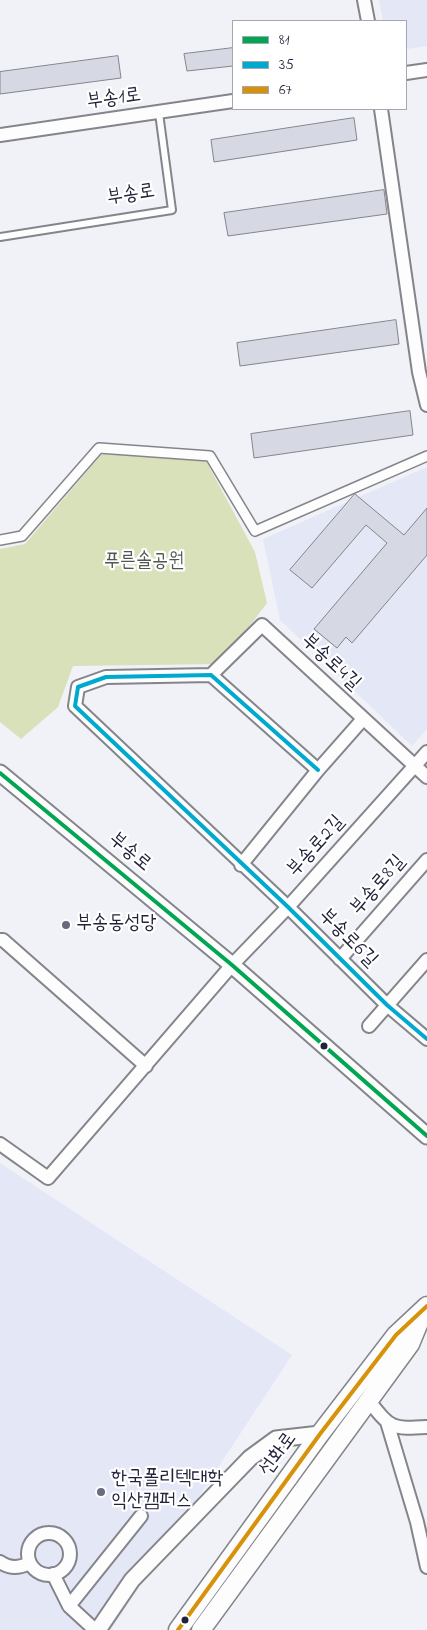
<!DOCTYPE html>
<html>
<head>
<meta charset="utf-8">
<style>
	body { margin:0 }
	#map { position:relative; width:427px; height:1630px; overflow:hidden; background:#f1f2f7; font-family:"Indie Flower",sans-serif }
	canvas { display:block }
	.legend { position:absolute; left:232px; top:20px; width:175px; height:90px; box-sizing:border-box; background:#fff; border:1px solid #a7a7b1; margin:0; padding:6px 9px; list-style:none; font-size:15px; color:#22223b }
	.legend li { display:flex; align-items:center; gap:10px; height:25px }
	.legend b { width:25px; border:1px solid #a7a7b1 }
</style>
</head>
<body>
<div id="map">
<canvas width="427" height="1630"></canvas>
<ul class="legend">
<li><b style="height:6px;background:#00a651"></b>81</li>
<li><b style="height:6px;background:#00a9ce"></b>35</li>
<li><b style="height:6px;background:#d79209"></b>67</li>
</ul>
</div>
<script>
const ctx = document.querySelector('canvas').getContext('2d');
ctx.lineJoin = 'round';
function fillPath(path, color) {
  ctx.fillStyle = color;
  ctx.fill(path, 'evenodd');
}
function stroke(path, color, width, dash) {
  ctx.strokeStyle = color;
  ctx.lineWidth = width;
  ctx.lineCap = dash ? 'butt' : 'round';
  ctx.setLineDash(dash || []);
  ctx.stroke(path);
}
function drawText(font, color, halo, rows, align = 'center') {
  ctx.font = font + ' "Indie Flower","Poor Story",sans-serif';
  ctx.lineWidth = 4.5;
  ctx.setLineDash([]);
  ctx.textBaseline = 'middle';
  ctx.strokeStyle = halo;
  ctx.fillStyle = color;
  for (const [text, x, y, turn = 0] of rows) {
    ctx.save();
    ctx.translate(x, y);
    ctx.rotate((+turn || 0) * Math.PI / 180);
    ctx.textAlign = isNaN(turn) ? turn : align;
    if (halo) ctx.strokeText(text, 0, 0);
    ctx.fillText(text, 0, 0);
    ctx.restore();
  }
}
fillPath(new Path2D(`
	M379,0H427V46L406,49V21H383Z
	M427,467V729L412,746L280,620L263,539Z
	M0,1163L292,1355L111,1630H0Z`), '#e4e8f6');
fillPath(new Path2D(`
	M102,454L206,461L255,552L267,603L221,664L73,666L58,707L21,739L0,722V549L25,544Z`), '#d8e1b9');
const building = new Path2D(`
	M233,48V66L187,71L184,54Z
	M118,56L121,78L0,94V72Z
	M354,118L357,140L214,162L211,140Z
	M384,190L387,214L228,236L224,213Z
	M396,320L399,344L240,366L237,343Z
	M410,411L413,435L254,458L251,434Z
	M355,494L404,535L427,508V555L352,643L346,637L337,648L314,629L387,543L366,525L312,588L290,570Z`);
fillPath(building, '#d6d8e4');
stroke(building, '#84848b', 1);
const service = new Path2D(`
	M0,237L172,210L159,113`);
const pedestrian = new Path2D(`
	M0,540L22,536L99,448L210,456L255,531L427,456`);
const minor = new Path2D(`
	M364,0L368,21
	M406,73L427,70
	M381,109L419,372L427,405
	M0,135L233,101
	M211,675L262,625L427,777
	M318,770L211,675L106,677L78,687L75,706L288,907L387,1005L427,1039
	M241,865L318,770L363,719
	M0,940H3L146,1066
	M340,959L427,860
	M369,1026L427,960
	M0,1144L48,1178L232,965L288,907L427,752
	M369,1401C391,1429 392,1429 427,1427
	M387,1422L417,1522L427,1567
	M28 1554a21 21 0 1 1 42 0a21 21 0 1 1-42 0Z
	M0,1562C10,1569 19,1568 30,1563
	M53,1574L69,1606
	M95,1630L69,1606L141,1516`);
const tertiary = new Path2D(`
	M0,773L232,965L427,1136
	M98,1630L132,1580L250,1458L276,1439L320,1434`);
const secondary = new Path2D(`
	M178,1630L320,1434L396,1335L427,1306
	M201,1630L410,1344L422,1315`);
stroke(service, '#84848b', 10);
stroke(pedestrian, '#84848b', 12);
stroke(minor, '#84848b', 16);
stroke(tertiary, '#84848b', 19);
stroke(secondary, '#84848b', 21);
stroke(service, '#fdfdfe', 6);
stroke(pedestrian, '#fdfdfe', 9);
stroke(minor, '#fdfdfe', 12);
stroke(tertiary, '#fdfdfe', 15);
stroke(secondary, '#fdfdfe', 18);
stroke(new Path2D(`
	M0,773L232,965L427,1136`), '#00a651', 4);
stroke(new Path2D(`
	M318,770L211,675L106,677L78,687L75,706L288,907L387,1005L427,1039`), '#00a9ce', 4);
stroke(new Path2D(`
	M178,1630L320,1434L396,1335L427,1306`), '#d79209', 4);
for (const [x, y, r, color] of [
	[66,925,5,"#6a6b7d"],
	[324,1046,4.5,"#22223b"],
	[101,1492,5,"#6a6b7d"],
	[185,1620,4.5,"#22223b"]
]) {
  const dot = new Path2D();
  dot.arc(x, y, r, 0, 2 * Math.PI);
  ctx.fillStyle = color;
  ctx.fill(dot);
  stroke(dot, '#fff', 2);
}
drawText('20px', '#22223b', '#fff', [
	["부송1로",114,100,-8],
	["부송로",131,196,-9],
	["부송로4길",330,663,43],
	["부송로2길",317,847,-48],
	["부송로",129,853,40],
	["부송로8길",379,886,-49],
	["부송로6길",347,939,45],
	["선화로",279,1455,-54]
]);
drawText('20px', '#535752', '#fff', [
	["푸른솔공원",144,563]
]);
drawText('20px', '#22223b', '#fff', [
	["부송동성당",76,925],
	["한국폴리텍대학",111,1480],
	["익산캠퍼스",111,1503]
], 'left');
</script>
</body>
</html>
